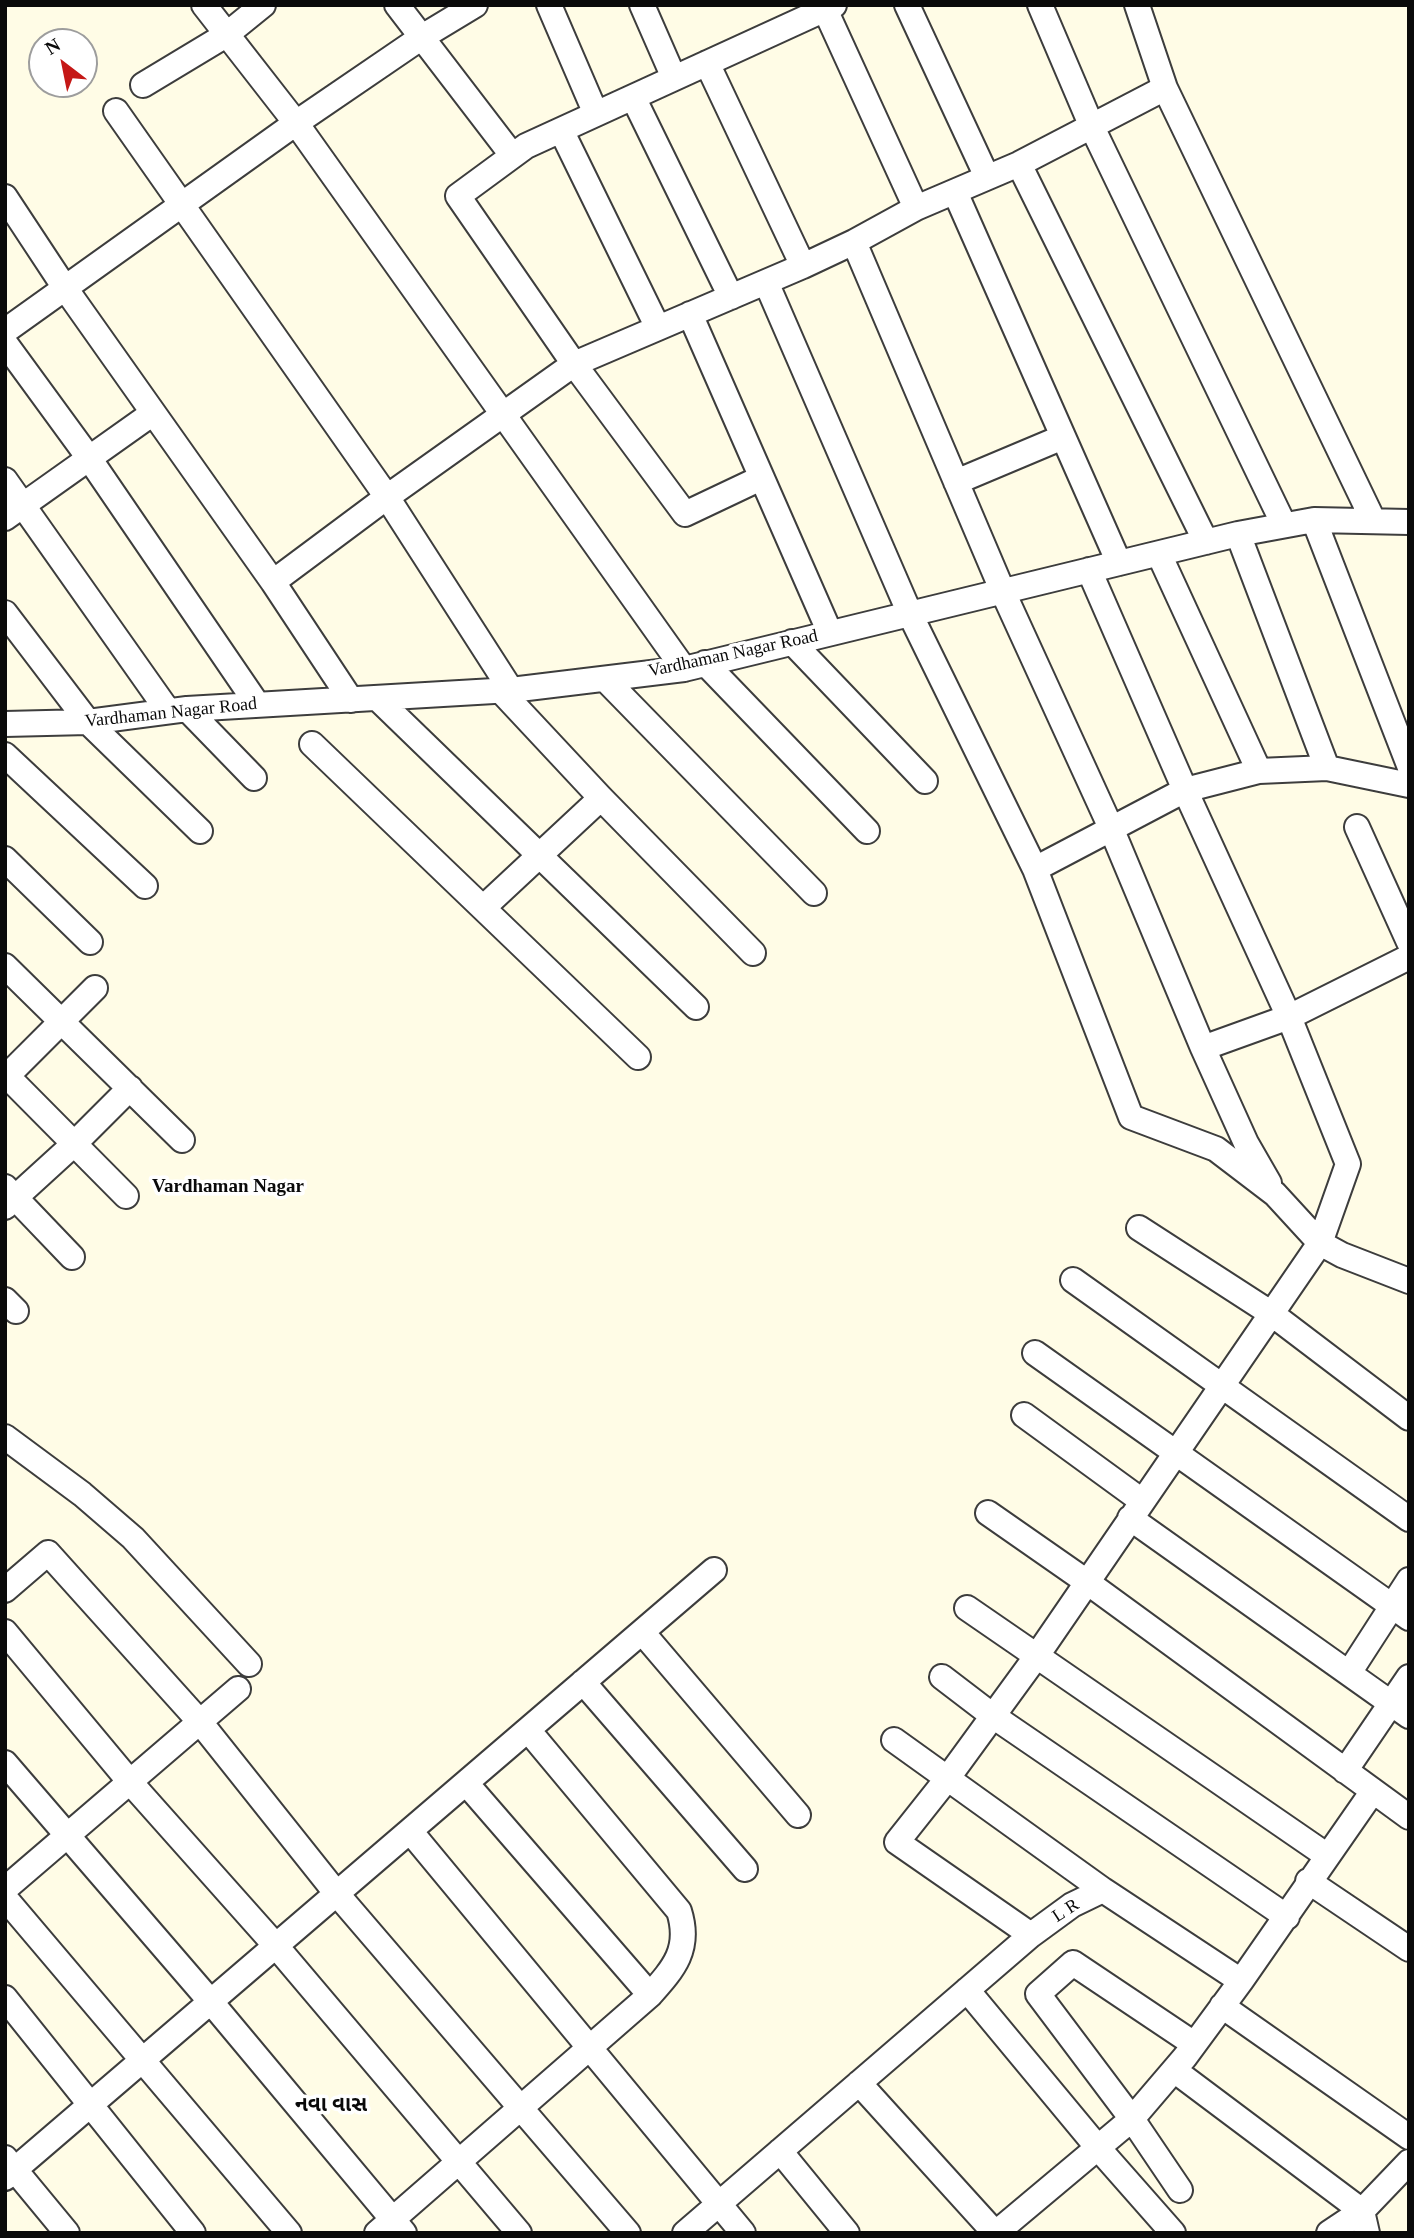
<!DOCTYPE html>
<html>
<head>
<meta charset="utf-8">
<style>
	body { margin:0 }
	#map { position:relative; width:1414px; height:2238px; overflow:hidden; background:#fffce6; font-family:"Times New Roman",serif }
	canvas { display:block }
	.frame { position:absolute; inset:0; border:7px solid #0a0a0a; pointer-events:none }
	.north { position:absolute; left:28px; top:28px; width:70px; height:70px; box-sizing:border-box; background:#fff; border:2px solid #9d9d9d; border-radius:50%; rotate:328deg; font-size:19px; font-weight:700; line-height:28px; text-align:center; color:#0a0a0a }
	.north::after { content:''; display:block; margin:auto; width:24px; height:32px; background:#c51816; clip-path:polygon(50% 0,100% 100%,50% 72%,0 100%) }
</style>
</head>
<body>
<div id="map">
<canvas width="1414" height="2238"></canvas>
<div class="frame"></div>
<div class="north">N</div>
</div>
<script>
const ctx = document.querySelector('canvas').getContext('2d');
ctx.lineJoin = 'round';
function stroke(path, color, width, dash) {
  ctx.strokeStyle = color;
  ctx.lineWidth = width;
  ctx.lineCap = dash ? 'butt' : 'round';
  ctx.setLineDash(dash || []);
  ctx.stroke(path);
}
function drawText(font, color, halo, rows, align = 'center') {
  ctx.font = font + ' "Times New Roman","Noto Sans Gujarati",serif';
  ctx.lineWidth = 7;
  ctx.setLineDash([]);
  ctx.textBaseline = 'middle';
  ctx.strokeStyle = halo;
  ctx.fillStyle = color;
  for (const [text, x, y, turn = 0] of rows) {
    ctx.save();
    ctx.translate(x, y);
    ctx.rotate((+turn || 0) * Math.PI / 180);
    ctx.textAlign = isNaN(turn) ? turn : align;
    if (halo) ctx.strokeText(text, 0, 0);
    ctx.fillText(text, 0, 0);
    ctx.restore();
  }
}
const minor = new Path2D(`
	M204,5L296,123L684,669
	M397,5L512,155
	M549,5L596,114
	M642,5L674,78
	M823,5L916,208
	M907,5L987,177
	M1040,5L1092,127L1284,525
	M1137,5L1165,88L1373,520
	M707,63L803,266
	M143,85L226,35L263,5
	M633,97L731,297
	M116,111L387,497L511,690
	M561,130L658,328
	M1019,164L1206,542
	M955,192L1119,563
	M5,197L65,288L273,582L351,700
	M854,242L1003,592L1111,828L1203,1048L1246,1143L1269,1183
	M766,282L910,614L1035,869L1131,1117L1216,1149L1275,1194L1320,1243L1342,1255L1409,1281
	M690,314L830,633
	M5,331L296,123L422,37L475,5
	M5,343L89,458L257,704
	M761,478L685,514L574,364L458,196L526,146L834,5
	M5,480L168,711
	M956,482L1063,437
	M5,518L153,413
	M1314,520L1409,765
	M1238,534L1327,768
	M1159,554L1259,771
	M273,582L387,497L574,364L803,266L854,242L916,208L1019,164L1165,88
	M5,613L88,722L200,831
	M792,642L925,781
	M705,663L867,831
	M605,679L814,893
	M501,691L601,798L753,953
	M377,698L696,1007
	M187,709L254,778
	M5,724L88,722L187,709L511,690L684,669L1238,534L1314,520L1409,522
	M312,744L638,1057
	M5,755L145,886
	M1357,827L1409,942
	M5,859L90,942
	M1035,869L1185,790L1259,771L1327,768L1409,785
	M483,908L601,798
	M5,966L182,1140
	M1203,1048L1289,1017L1409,957
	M5,1074L126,1196
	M5,1078L95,988
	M5,1187L72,1257
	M5,1207L74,1144L130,1088
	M1139,1228L1272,1314L1409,1418
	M1073,1280L1409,1519
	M5,1300L16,1311
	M1035,1353L1409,1618
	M1024,1415L1142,1501
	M5,1437L82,1494L133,1538L249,1664
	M988,1513L1087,1582L1409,1817
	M1130,1518L1409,1716
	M5,1590L48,1553L200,1722L337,1894L628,2233
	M967,1608L1326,1855
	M5,1632L130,1782L276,1946L519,2233
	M642,1632L798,1815
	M1349,1673L1409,1580
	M942,1677L993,1716L1287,1917
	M583,1682L745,1869
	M894,1740L1103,1890L1241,1981
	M5,1763L211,2002L404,2233
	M1345,1771L1409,1677
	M466,1783L650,1995
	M410,1831L743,2233
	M1308,1881L1409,1949
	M5,1889L238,1689
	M5,1898L289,2233
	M1031,1935L897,1842L947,1779L1036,1657L1320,1243L1348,1164L1289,1017L1185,790L1089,570
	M967,1990L1099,2149L1173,2233
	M5,1998L193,2233
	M1222,2006L1409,2137
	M1174,2070L1362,2211L1367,2233
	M859,2083L995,2233
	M780,2151L847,2233
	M5,2158L67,2233
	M5,2178L714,1570
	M1180,2190L1132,2119L1038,1994L1073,1963L1194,2044
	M377,2233L650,1995C674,1968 691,1949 679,1911L528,1730
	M685,2233L1031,1935L1072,1905L1103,1890
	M996,2233L1132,2119L1185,2057L1241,1981L1373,1791
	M1329,2233L1362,2211L1409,2162`);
stroke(minor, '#3d3d3d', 28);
stroke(minor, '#fff', 24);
drawText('18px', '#0a0a0a', '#fff', [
	["Vardhaman Nagar Road",733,654,-12],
	["Vardhaman Nagar Road",171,713,-6],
	["L R",1066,1911,-33]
]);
drawText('bold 19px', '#0a0a0a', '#fff', [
	["Vardhaman Nagar",228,1187]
]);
drawText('bold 21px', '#0a0a0a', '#fff', [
	["નવા વાસ",331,2106]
]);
</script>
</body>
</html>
